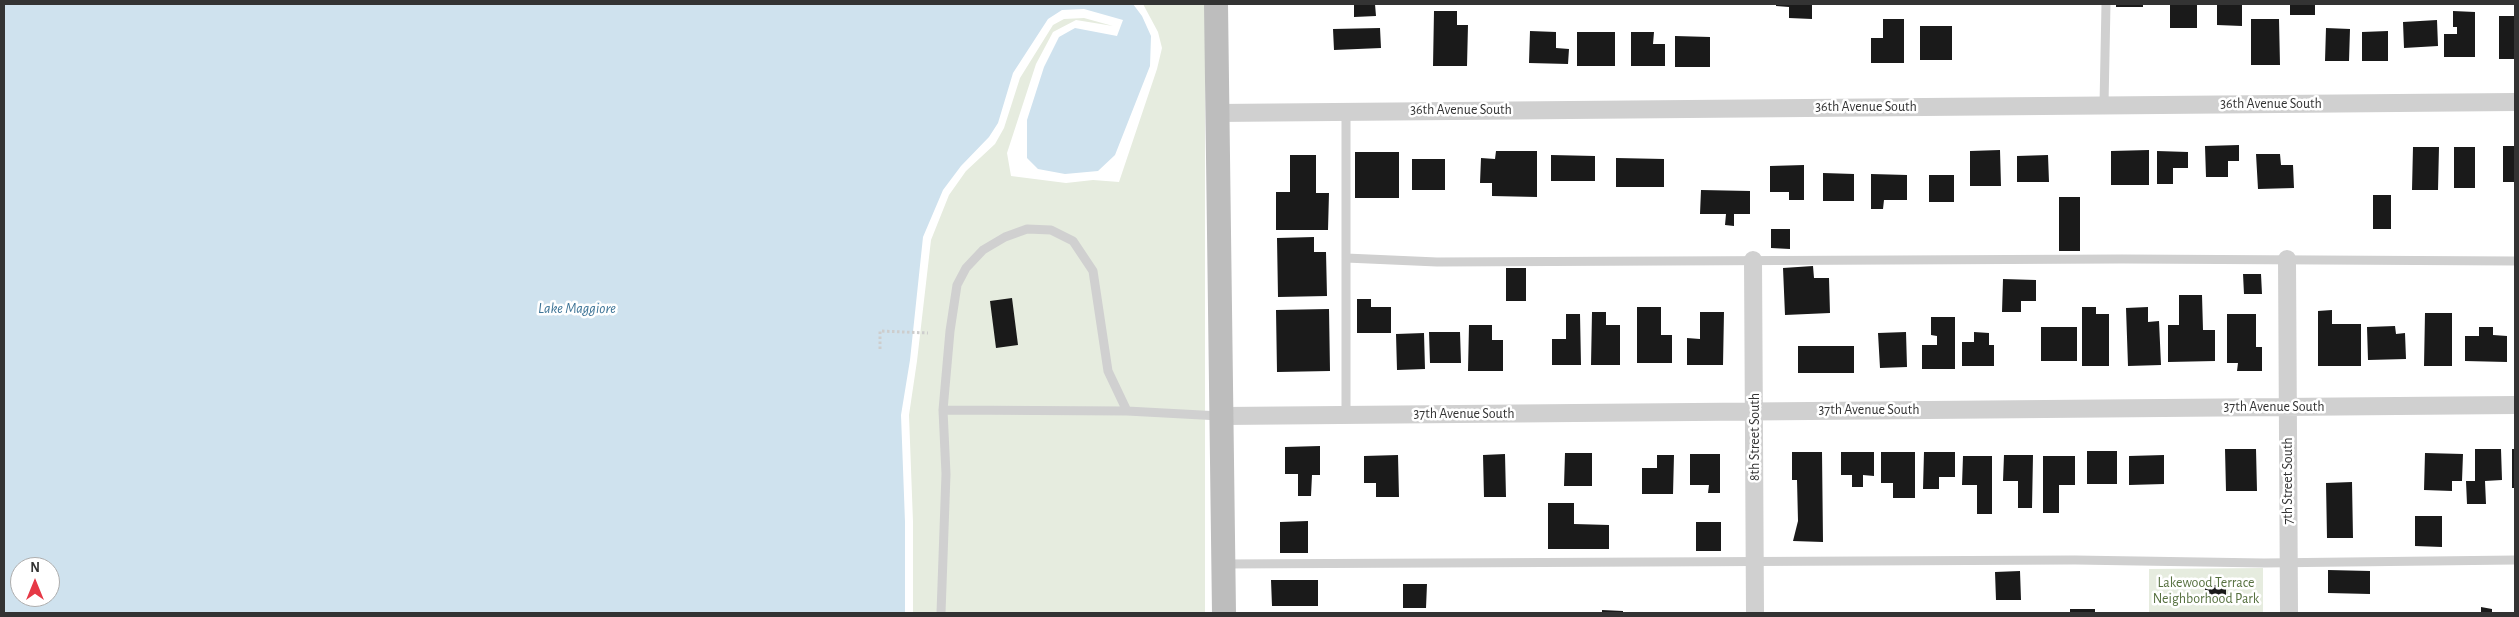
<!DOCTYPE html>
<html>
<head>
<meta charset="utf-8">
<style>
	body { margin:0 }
	#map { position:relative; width:2519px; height:617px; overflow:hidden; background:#fff; font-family:"Alegreya Sans",sans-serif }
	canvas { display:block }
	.frame { position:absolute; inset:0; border:5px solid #333; pointer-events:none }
	.north { position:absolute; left:10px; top:557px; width:50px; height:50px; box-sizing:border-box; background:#fff; border:1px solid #adadad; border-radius:50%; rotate:0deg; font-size:14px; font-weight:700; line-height:20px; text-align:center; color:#333 }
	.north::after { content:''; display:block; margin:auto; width:18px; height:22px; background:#e63946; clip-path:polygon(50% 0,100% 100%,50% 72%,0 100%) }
</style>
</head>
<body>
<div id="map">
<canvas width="2519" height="617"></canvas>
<div class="frame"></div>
<div class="north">N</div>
</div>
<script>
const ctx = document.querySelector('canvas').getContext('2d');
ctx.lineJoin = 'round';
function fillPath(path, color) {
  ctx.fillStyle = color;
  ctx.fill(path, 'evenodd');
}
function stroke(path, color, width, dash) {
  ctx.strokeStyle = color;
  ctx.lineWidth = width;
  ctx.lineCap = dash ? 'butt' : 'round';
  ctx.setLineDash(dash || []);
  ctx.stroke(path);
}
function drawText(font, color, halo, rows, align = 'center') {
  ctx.font = font + ' "Alegreya Sans",sans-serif';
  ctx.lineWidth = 5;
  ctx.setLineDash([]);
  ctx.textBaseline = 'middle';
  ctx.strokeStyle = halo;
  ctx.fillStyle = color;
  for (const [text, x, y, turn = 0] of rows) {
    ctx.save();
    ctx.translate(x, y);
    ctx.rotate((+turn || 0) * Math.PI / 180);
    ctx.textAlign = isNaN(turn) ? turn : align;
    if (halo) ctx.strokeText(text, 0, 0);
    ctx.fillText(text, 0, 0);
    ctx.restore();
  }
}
fillPath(new Path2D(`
	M1143,4H1205V613H913V522L909,415L917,361L931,240L949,195L966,171L995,144L1004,128L1020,78L1053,25L1064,19L1084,18L1113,26L1076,20L1053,32L1036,64L1007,153L1011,176L1066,183L1093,180L1119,182L1157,69L1162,48L1158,32Z
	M2263,568V613H2149V569Z`), '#e6ecdf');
fillPath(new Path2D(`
	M4,4H1133L1142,16L1151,36L1150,66L1115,155L1098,171L1065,174L1038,169L1027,158V120L1044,67L1059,37L1075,28L1117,36L1123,20L1084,9L1062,10L1048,19L1013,73L998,123L989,137L961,166L943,190L923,237L910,360L901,415L905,522V613H4ZM20,567H50V597H20Z`), '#cfe2ee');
fillPath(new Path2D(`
	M1354,4H1375L1376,16L1354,17Z
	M1776,4H1812V19L1789,18V7L1776,6Z
	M2116,4H2143V7H2116Z
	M2170,4H2197V28H2170Z
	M2217,4H2242V26L2217,25Z
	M2290,4H2315V15H2290Z
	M1434,11H1457V25H1468L1467,66H1433Z
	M2453,11L2475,12V57H2444V34H2457V27H2453Z
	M2499,16H2515V59H2499Z
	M1883,19H1904V63H1871V38H1883Z
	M2251,19H2279L2280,65H2251Z
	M2437,20L2438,46L2404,48L2403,22Z
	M1920,26H1952V60H1920Z
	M1380,28L1381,48L1334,50L1333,29Z
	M2326,28L2350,29L2349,61H2325Z
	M1530,31L1556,32V48L1569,49L1568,64L1529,63Z
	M2388,31V61H2362V32Z
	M1577,32H1615V66H1577Z
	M1631,32H1654L1653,44H1665V66H1631Z
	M1675,36L1710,37V67H1675Z
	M2239,145V161H2228V177H2206L2205,146Z
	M2503,146H2515V182H2503Z
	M2413,147H2439L2438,190H2412Z
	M2454,147H2475V188H2454Z
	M2000,150L2001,186H1970V151Z
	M2149,150V185H2111V151Z
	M1496,151H1537V197L1492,196V183H1480L1481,158L1495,159Z
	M2157,151L2188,152V168H2173V184H2157Z
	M1355,152H1399V198H1355Z
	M2256,154H2280L2281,165H2293L2294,188L2258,189Z
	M1290,155H1316V193H1329L1328,230H1276V192H1290Z
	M1551,155L1595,156V181H1551Z
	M2048,155L2049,182H2017V156Z
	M1616,158L1664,159V187H1616Z
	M1412,159H1445V190H1412Z
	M1804,165V200H1789V192H1770V166Z
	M1823,173L1854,174V201H1823Z
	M1871,174L1907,175V200H1884L1883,209H1871Z
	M1929,175H1954V202H1929Z
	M1701,190L1750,191V214H1734V226L1725,225L1726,214H1700Z
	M2373,195H2391V229H2373Z
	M2059,197H2080V251H2059Z
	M1771,229H1790V249L1771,248Z
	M1314,237V252H1326L1327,296L1278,297L1277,238Z
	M1813,266L1814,278H1829L1830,313L1785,315L1783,268Z
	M1506,268H1526V301H1506Z
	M2243,274H2261L2262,294H2244Z
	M2003,279L2036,280V301H2021V312H2002Z
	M2179,295H2202L2203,330H2215V361L2168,362V325H2179Z
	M1012,298L1018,345L996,348L990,301Z
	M1357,299H1371V307H1391V333H1357Z
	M1637,307H1661V335H1672V363H1637Z
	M2082,307H2096V314H2109V366H2082Z
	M2148,307V322L2159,321L2161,365L2128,366L2126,308Z
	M1329,309L1330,371L1277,372L1276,310Z
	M2332,310V324H2361V366H2318V311Z
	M1592,312H1606V325H1620V365H1591Z
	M1700,312H1724L1723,365H1687V338L1700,339Z
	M2425,313H2452V366H2424Z
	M1566,314H1580L1581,365H1552V339H1566Z
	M2227,314H2256V347H2262V371H2237L2238,363H2227Z
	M1931,317H1955V369H1922V345H1937V336L1931,335Z
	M1469,325H1492V340H1503V371H1468Z
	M2395,326L2396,334L2405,333L2406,359L2368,360L2367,327Z
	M2041,327H2077V361H2041Z
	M2479,327H2493V335L2507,336V362L2465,361V336H2479Z
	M1429,332H1460L1461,363H1430Z
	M1906,332L1907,367L1880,368L1878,333Z
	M1974,332L1989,333V345H1994V366H1962V342H1974Z
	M1424,333L1425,369L1397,370L1396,334Z
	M1798,346H1854V373H1798Z
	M1320,446V475H1312L1311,496H1298V474H1285V447Z
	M2225,449H2256L2257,491H2226Z
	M2475,449H2501L2502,480L2485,481L2486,504H2467L2466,481H2475Z
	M2512,449H2515V488H2512Z
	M2087,451H2117V484H2087Z
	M1792,452H1822L1823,542L1793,541L1798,521L1797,480H1792Z
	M1841,452H1874V476L1863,475V487H1852V475H1841Z
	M1881,452H1915V498H1893V483H1881Z
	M1924,452H1955V477H1939V489H1923Z
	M1565,453H1592V486H1564Z
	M2425,453L2463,454L2462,481H2452V491L2424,490Z
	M1505,454L1506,497H1484L1483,455Z
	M1690,454H1720V493H1708L1709,485H1690Z
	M1398,455L1399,497H1376V483H1364V456Z
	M1657,455H1674L1673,494H1642V468H1657Z
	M2004,455H2033L2032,508H2018V481H2003Z
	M2164,455V484L2129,485V456Z
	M1963,456H1992V514H1977V485H1962Z
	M2043,456H2075V485H2059V513H2043Z
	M2352,482L2353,538H2327L2326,483Z
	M1548,503H1574V524L1609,525V549H1548Z
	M2415,516H2442V547L2415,546Z
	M1308,521V553H1280V522Z
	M1696,522H1721V551H1696Z
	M2328,570L2370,571V594L2328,593Z
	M2020,571L2021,600H1996L1995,572Z
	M1271,580H1318V606H1272Z
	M1403,584H1427L1426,608H1403Z
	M2205,585H2226V598H2205Z
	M2481,607L2492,609V613H2481Z
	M2070,609H2095V613H2070Z
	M1602,610L1623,611V613H1602Z`), '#1a1a1a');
stroke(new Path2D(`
	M880,349V331L928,333`), '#cdcdcd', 3, [2.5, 2.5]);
stroke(new Path2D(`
	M2104,105L2106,4
	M1346,111V415
	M1346,258L1437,262L2122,259L2515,261
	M943,410L1127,411L1220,416
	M1224,564L2075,560L2264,563L2515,560
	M941,613L946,474L943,410L950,331L957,285L966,268L983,250L1005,237L1027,229L1051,230L1073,241L1093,271L1108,371L1127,411`), '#d0d0d0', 9);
stroke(new Path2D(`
	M1216,113L2515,102
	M2287,259L2289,613
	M1753,260L1755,613
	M1223,416L2515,405`), '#d0d0d0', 18);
stroke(new Path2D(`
	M1216,4L1224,613`), '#bdbdbd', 24);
drawText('14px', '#333', '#fff', [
	["36th Avenue South",2271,104],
	["36th Avenue South",1866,107],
	["36th Avenue South",1461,110],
	["37th Avenue South",2274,407],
	["37th Avenue South",1869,410],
	["37th Avenue South",1464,414],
	["8th Street South",1755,437,-90],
	["7th Street South",2288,481,-90]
]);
drawText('14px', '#56703f', '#fff', [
	["Lakewood Terrace",2206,583],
	["Neighborhood Park",2206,599]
]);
drawText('italic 15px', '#3f7597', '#fff', [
	["Lake Maggiore",577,308]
]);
</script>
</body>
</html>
